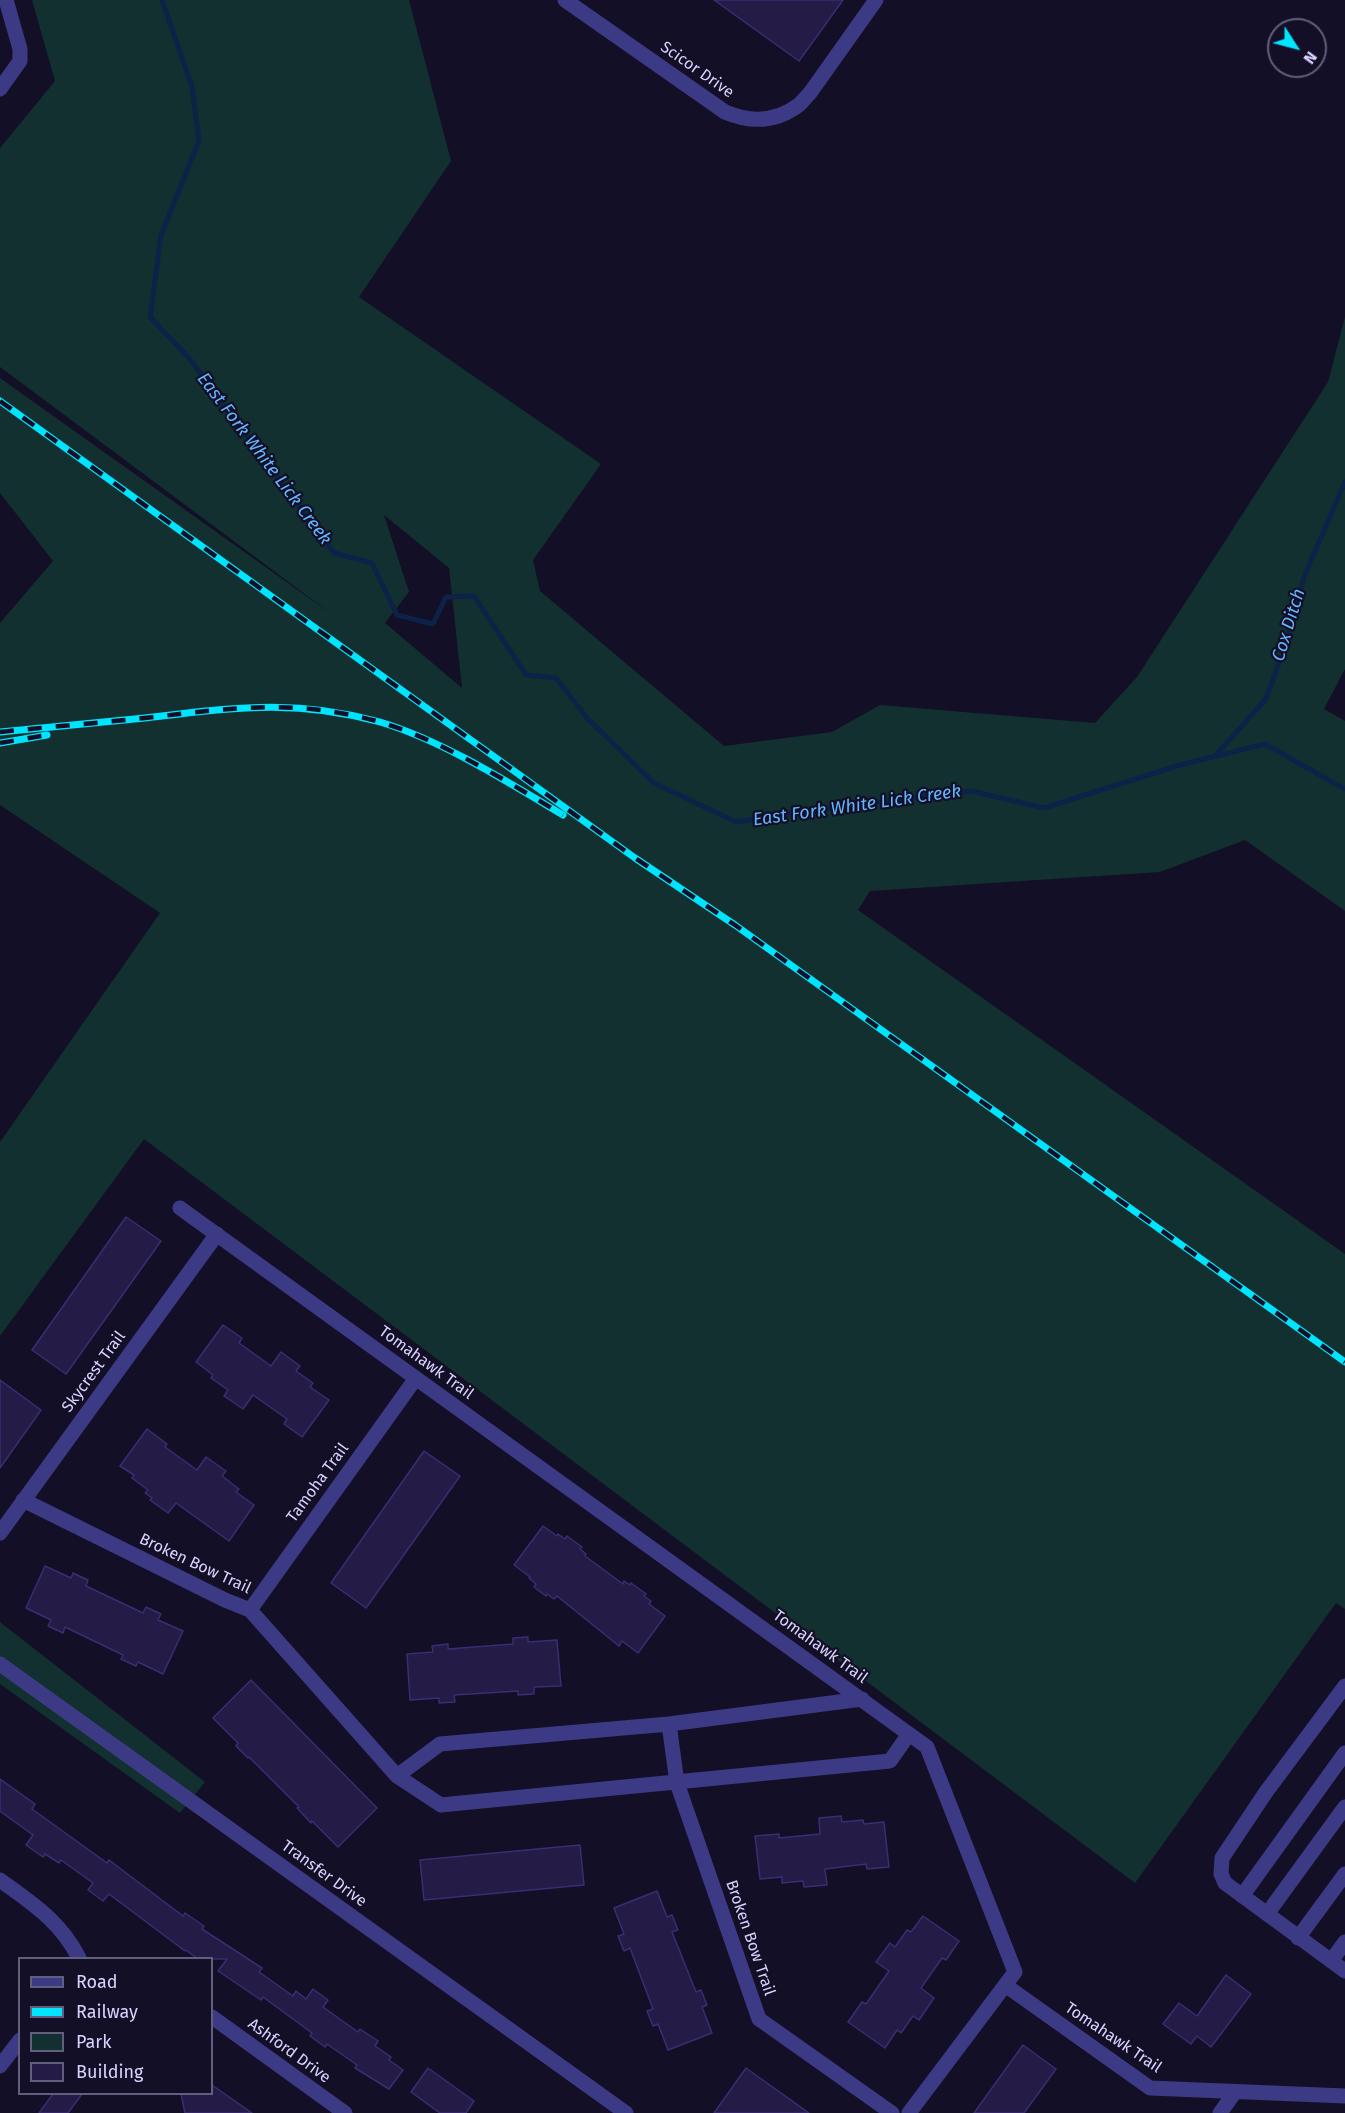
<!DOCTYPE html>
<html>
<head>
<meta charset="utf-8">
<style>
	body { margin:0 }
	#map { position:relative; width:1345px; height:2113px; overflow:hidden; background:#130f26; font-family:"Fira Sans",sans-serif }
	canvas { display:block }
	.legend { position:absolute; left:18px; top:1957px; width:195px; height:138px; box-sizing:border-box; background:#130f26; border:2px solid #625e7d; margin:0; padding:8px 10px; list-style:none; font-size:18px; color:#d9d4ff }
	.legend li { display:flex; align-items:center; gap:12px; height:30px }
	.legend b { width:30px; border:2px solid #625e7d }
	.north { position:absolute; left:1267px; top:18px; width:60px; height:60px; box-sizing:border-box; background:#130f26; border:2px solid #625e7d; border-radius:50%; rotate:126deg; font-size:16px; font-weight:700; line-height:24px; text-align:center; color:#d9d4ff }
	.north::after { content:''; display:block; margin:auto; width:21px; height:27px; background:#00e5ff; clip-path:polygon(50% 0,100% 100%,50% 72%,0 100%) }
</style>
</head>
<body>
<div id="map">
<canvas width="1345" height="2113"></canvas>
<ul class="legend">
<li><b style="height:8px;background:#3d3a85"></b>Road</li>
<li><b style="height:8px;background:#00e5ff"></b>Railway</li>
<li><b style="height:16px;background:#12302f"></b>Park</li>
<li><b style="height:16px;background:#241b47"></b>Building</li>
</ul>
<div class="north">N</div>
</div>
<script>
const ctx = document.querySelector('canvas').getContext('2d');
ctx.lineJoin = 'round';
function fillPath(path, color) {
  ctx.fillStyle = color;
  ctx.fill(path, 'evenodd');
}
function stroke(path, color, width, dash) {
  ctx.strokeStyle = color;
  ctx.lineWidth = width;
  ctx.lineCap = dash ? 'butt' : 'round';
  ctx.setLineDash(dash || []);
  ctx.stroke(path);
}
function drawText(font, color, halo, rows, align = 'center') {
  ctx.font = font + ' "Fira Sans",sans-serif';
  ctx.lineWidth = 4.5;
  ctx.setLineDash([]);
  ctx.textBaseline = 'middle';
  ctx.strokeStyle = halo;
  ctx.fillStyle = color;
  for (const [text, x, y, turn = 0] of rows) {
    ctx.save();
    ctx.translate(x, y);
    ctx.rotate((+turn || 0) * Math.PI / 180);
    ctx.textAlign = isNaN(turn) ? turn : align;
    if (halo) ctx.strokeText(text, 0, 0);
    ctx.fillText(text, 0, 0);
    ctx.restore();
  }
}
fillPath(new Path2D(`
	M32,0H409L451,161L359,297L601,464L533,560L540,591L724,746L832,732L880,705L1095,723L1137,677L1328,382L1345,317V669L1324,709L1345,721V911L1245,840L1160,872L870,891L858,910L1345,1254V1609L1336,1603L1135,1883L144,1139L0,1336V1142L160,913L0,805V623L53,561L0,493V378L333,615L0,367V148L55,81ZM384,515L449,568L462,688L385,623L409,592Z
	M0,1622L205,1782L180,1813L0,1684Z`), '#12302f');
stroke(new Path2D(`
	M162,0L192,87L199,141L161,235L150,317L189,358L334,553L372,563L397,615L433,624L446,597L474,596L526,675L556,678L587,718L654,783L736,822L823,809L971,791L1044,808L1180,765L1265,744L1345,789
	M1215,756L1266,699L1286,643L1304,577L1345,482`), '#0c2248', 5);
const building = new Path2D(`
	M714,0H843L799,61Z
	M126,1217L161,1241L66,1374L32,1350Z
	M223,1325L242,1338L239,1343L271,1366L281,1352L300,1366L296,1371L313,1383L310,1387L329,1400L302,1437L284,1424L287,1419L253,1395L243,1409L224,1396L228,1390L211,1378L213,1375L196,1362Z
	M0,1380L41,1410L0,1468Z
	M147,1429L167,1444L165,1447L197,1470L206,1457L226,1471L222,1476L239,1489L236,1492L254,1505L229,1541L176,1503L168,1513L150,1500L152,1498L145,1493L148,1490L132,1478L134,1475L120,1466Z
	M424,1451L460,1476L366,1608L331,1583Z
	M543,1526L557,1536L558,1534L565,1539L567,1536L582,1547L580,1549L586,1554L585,1556L623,1584L624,1581L630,1585L631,1583L646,1594L644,1596L651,1601L649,1604L665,1616L638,1653L622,1641L619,1646L557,1596L554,1599L547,1594L546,1596L534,1587L536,1584L529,1578L530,1577L514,1565Z
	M45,1566L71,1578L73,1573L88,1580L86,1586L143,1613L146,1607L161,1614L158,1620L183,1631L163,1674L138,1662L136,1666L121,1659L123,1655L65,1627L63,1633L48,1626L51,1620L26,1608Z
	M528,1637V1642L557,1640L561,1686L534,1687V1694L518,1695V1691L454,1695L455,1702L439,1703V1698L410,1700L407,1654L433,1652L432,1646L448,1644V1649L513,1644V1638Z
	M251,1680L377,1808L338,1847L312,1821L311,1823L297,1808L299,1807L249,1757L248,1758L236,1746L238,1743L213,1718Z
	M0,1779L35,1804L32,1809L107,1863L109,1860L183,1916L185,1913L204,1926L202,1929L262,1968L259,1972L293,1996L296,1991L306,1999L313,1989L328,2000L323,2007L358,2032L360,2029L378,2041L375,2046L391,2057L389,2060L403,2070L389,2089L355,2068L357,2065L327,2044L325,2047L310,2036L312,2033L263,1997L261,2000L218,1971L227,1959H198L186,1950L185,1951L109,1894L103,1901L88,1890L93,1883L61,1860L59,1863L45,1854L43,1857L26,1845L33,1835L0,1811Z
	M841,1816L842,1822L863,1820L864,1824L884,1822L889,1867L867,1869L866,1864L825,1869L827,1885L804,1887L803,1881L782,1883V1877L760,1879L755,1836L779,1834V1838L820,1834L819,1818Z
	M580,1845L584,1885L424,1900L420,1860Z
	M657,1891L667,1917L672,1915L678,1930L672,1932L696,1992L701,1990L707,2005L702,2007L712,2033L668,2050L658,2024L653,2026L647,2011L653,2009L630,1948L624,1951L618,1936L624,1934L614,1908Z
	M923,1916L959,1941L946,1960L942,1958L921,1988L934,1998L919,2020L913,2016L901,2033L897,2030L885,2048L848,2022L862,2002L866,2004L889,1971L876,1962L890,1943L895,1947L907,1930L911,1932Z
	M1226,1975L1251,1994L1211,2047L1197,2036L1191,2044L1163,2024L1179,2003L1197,2016Z
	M1023,2045L1056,2069L1024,2113H974Z
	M428,2068L474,2101L466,2113H440L411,2092Z
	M746,2068L809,2113H714Z
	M212,2085L252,2113H185L181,2094H212Z
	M53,2094H82L68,2113H39Z`);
fillPath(building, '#241b47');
stroke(building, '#3b2d73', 1.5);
stroke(new Path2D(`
	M565,0L725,112C751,123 777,122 800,104C803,101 806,97 810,93L876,0
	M0,89L20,61V49L6,0
	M180,1208L927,1747L1015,1972L909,2113
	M23,1500L225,1600L250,1610L397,1776L441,1805L890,1761L909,1734
	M0,1533L217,1234
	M250,1610L416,1378
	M0,1664L626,2113
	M1345,1686L1266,1792L1222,1858L1221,1874L1225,1883L1345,1971
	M669,1724L677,1783L759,2019L892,2113
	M397,1776L440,1744L669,1724L862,1699
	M0,1880C33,1904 60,1921 79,1958
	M1242,1896L1345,1753
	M1267,1914L1345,1807
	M1298,1938L1345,1874
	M1331,1961L1345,1942
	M1005,1985L1150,2088L1345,2096
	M212,2017L345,2113
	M0,2066L20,2040
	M1220,2113L1235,2092`), '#3d3a85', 15);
const rail = new Path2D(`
	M0,401L635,858L735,925L1345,1362
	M0,732C48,727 97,723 145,718C232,708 294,698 380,722C441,740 508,782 563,815
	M0,743L47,735`);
stroke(rail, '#00e5ff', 7);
stroke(rail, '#130f26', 4.5, [14]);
drawText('16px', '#d9d4ff', '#130f26', [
	["Scicor Drive",697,70,35],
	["Tomahawk Trail",426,1363,36],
	["Skycrest Trail",94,1372,-54],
	["Tamoha Trail",318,1483,-54],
	["Broken Bow Trail",195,1564,25],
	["Tomahawk Trail",820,1647,36],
	["Transfer Drive",324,1874,36],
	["Broken Bow Trail",750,1938,71],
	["Tomahawk Trail",1113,2038,34],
	["Ashford Drive",289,2051,36]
]);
drawText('italic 18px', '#62b6ff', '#130f26', [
	["East Fork White Lick Creek",264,459,53],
	["Cox Ditch",1289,625,-73],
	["East Fork White Lick Creek",857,806,-8]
]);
</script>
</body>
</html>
